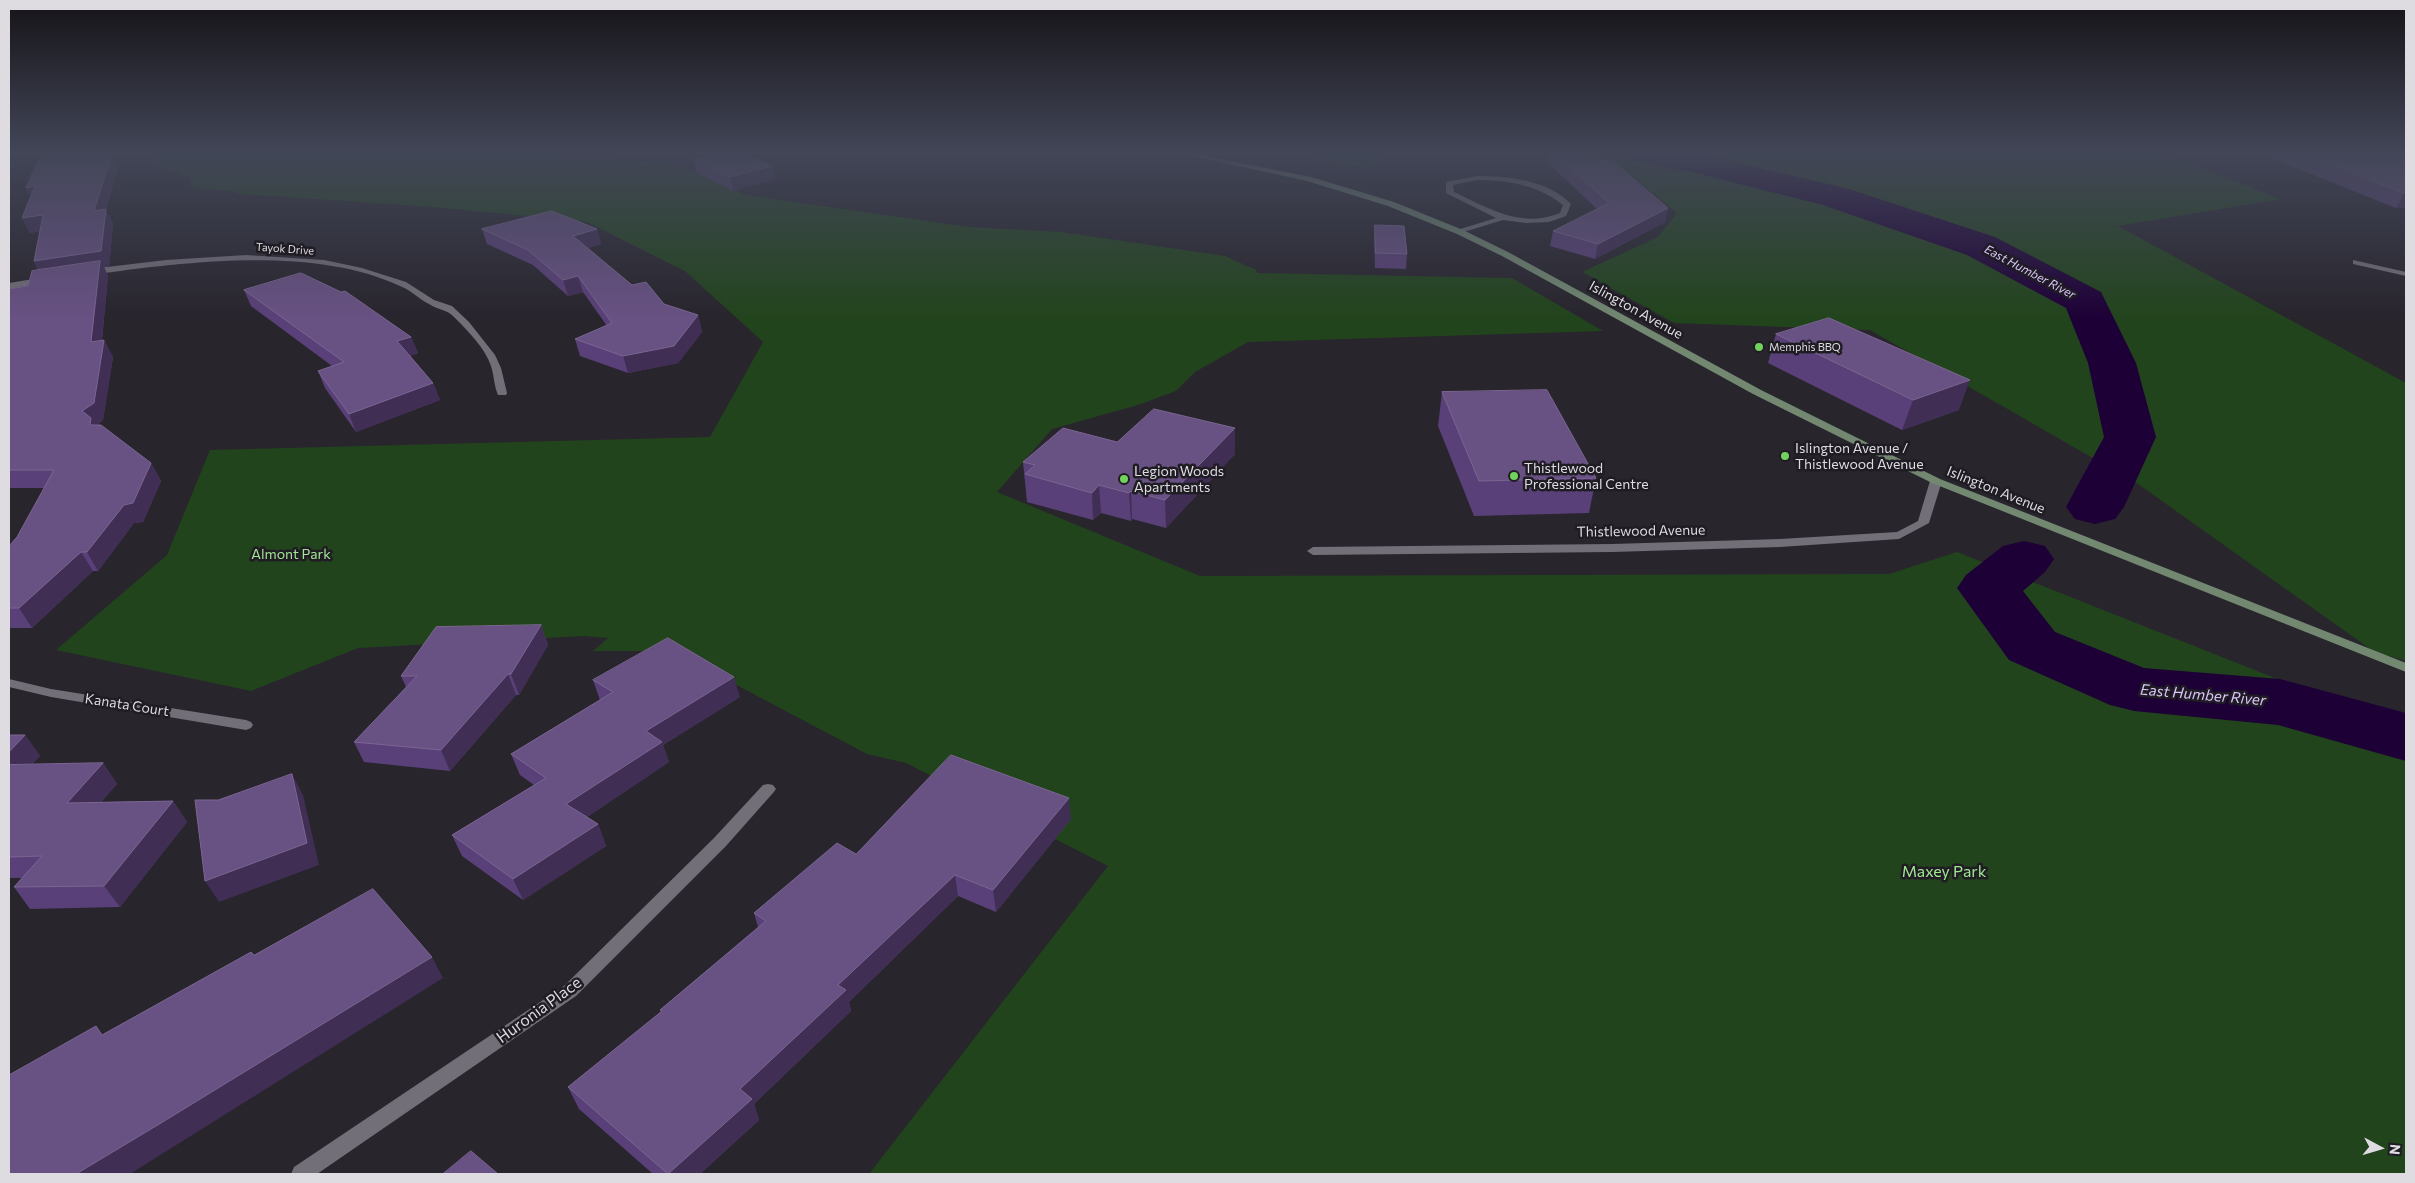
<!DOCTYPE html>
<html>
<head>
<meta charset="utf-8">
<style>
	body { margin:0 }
	#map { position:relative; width:2415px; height:1183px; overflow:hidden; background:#28252d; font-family:Commissioner,sans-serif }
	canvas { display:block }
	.frame { position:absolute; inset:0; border:10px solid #dedce1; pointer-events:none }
	.north { position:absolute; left:2355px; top:1123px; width:50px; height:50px; -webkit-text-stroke:4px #1f1c23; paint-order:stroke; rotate:96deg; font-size:14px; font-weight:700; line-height:20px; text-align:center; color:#dedce1 }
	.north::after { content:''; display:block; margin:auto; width:18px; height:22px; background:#dedce1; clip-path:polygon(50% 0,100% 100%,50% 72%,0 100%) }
</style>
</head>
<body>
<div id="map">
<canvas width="2415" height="1183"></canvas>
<div class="frame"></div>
<div class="north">N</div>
</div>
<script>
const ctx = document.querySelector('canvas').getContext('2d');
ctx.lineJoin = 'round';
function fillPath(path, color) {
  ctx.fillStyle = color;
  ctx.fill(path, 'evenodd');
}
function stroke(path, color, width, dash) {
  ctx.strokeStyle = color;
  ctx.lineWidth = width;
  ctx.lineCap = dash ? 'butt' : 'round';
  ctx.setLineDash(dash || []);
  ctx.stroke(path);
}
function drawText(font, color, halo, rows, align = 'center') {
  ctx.font = font + ' Commissioner,sans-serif';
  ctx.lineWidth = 5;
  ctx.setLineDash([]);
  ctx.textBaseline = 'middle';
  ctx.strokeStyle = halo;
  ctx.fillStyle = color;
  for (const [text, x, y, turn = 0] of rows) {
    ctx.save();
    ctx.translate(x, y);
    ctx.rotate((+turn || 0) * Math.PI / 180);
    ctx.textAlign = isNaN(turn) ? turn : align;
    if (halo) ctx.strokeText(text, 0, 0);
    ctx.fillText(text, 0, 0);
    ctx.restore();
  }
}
fillPath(new Path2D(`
	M140,154H565L678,165L746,195L969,227L1061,232L1225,256L1256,270L1258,273L1512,278L1603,331L1248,342L1195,372L1176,391L1138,405L1052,429L997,492L1200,576L1889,574L1957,552L2406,730V1174H869L1108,866L906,763L867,754L672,651H593L608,638L584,636L358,648L251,691L56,650L167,555L210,450L710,437L763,342L685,271L587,222L434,207L240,194L231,191L193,188L189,177L156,166Z
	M1278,154H1400L1366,168Z
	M1522,154H2166L2281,199L2118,226L2406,383V661L2373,651L2138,484L1870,330L1674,323L1582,272L1658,237L1677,213L1631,175Z`), '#22441c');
fillPath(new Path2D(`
	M1628,154H1702L1849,189L1995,237L2101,292L2136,363L2156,437L2124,507L2115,519L2095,524L2075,519L2066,507L2104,437L2088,363L2066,308L1967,255L1823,205L1688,171L1633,161Z
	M2024,541L2045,546L2054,559L2045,572L2023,591L2055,632L2144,668L2280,679L2406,713V761L2278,725L2134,711L2110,705L2009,660L1957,588L1966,575L2003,546Z`), '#1d0036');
fillPath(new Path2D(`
	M1477,176C1508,176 1548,180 1571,204L1566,216L1549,222L1526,223L1503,220L1457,234V230L1496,218L1446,193V182ZM1477,180C1508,180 1538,185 1563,205L1560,213C1522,229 1488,208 1454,192L1453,185Z
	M246,255L324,260L362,268L406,282L434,300L452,306L469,322L495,355L501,368L507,393L506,395H498C494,386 494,375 491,366C485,348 468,331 455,318C447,309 438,310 429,304C419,299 411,290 400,286C313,245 183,262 90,275L86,272L90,269L166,260Z
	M2353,260L2406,272V276L2353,264Z
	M46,277L50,280L49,282L9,289V283Z
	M1936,478L1942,481L1929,523L1899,539L1780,547L1612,552L1313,555L1307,551L1313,547L1612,544L1780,539L1897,532L1918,521L1930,481Z
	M9,679L51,689L246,720L251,722L253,725L251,728L246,730L51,697L9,687Z
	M768,784L773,785L776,789L773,793L726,846L576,996L317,1174H291L294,1167L564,986L714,838L763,785Z`), '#736f78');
fillPath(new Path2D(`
	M1183,154H1195L1311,177L1394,202L1463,230L1508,252L1761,390L1940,479L2406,663V672L1932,483L1753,394L1502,256L1457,234L1388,206L1307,181Z`), '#728871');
fillPath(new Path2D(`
	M112,154L118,168L106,210L113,224L109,267H104L108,276L102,340H104L113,357L103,420L97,425L151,463L161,481L143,522L134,523L98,571H93L32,628H9V546L17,537L44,488H9V289L28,286L38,270L34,261L40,231L30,233L22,218Z
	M1549,154H1570L1665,222L1595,259L1550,246L1553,231L1597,209L1548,163Z
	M2261,154H2406V207L2396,208Z
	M694,159L772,166L775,179L733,191L697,173Z
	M1375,225L1407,254L1406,269L1375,268L1374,240Z
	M482,229H597L601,244L588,248L632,285L664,304L698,315L702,332L678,363L628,373L580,356L575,339L607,326L583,292L568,296L533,265L487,244Z
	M244,290L411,337L418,353L410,356L433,383L440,400L356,432L325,388L318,371L332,366L251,306Z
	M1776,334L1959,410L1902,430L1768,363Z
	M1442,392L1596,478L1589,513L1474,516L1438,426Z
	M1235,428V454L1166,528L1132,519L1131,521L1101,513L1093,520L1027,502L1023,462L1117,442Z
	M541,625L548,645L519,695H516L450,771L364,762L354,742L406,687L401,676Z
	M593,680L740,697L663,745L669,762L587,817L598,824L606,846L523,900L462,856L452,835L534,785L520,775L511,754L600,700Z
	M9,735H25L40,756L32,764L103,763L117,784L101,802L173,801L187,822L120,907L30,909L14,887L22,878H9Z
	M1071,819L996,912L958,896L849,1002L851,1011L754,1104L759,1120L700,1174H653L579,1109L568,1087L661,1012L660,1010L758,927L754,913L856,854Z`), '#5a4078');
fillPath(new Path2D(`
	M112,154L118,168L106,210L113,224L109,267H104L108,276L100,359L42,276L34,261Z
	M772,166L775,179L733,191L730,177Z
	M35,186L33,202L26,188Z
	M2404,193H2406V207L2396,208Z
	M1668,208L1665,222L1595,259L1598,244Z
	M43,215L51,230L30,233L22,218Z
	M597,229L601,244L577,251L573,236Z
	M578,276L583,292L568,296L563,280Z
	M698,315L702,332L678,363L628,373L623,356Z
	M411,337L418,353L404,358L397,341Z
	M104,340L113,357L103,420L96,426L100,443L82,411Z
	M1970,380L1959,410L1902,430L1913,400Z
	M433,383L440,400L356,432L349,414Z
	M1235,428V454L1166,528L1165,500Z
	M151,463L161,481L143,522L134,523L98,571L87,552Z
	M1099,485L1101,513L1093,520L1092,493Z
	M1131,491L1132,519L1131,521L1129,493Z
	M81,552L93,571L32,628L19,608Z
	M541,625L548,645L519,695L511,674Z
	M508,674L516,695L450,771L441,750Z
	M734,677L740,697L663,745L669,762L575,825L566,804L646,731Z
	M25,735L40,756L11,786L9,783V752Z
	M103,763L117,784L81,824L67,803Z
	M292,774L303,795L319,865L219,902L205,881Z
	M1069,798L1071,819L996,912L993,890Z
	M173,801L187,822L120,907L104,886Z
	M598,824L606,846L523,900L513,879Z
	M955,875L958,896L849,1002L851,1011L754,1104L759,1120L700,1174H668L740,1089L838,985Z
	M432,957L443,978L130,1174H76Z`), '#402e55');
const building = new Path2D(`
	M42,154H112L94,211L106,209L101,251L34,261L43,215L22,218L35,186L26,188Z
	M717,154H745L772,166L730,177L694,159Z
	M1554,154H1570L1614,162L1668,208L1598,244L1553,231L1609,203Z
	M2301,154H2406V193H2404Z
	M552,211L597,229L573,236L632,285L646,282L664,304L698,315L674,346L623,356L575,339L612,323L578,276L563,280L528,250L482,229Z
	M1375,225L1404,226L1407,254L1376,253Z
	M100,261L91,342L104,340L94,403L82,411L91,418L90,425H101L151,463L133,503L124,505L87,552H81L19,608H9V546L17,537L54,470H9V289L28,286L32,271Z
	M301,273L341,292L345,291L411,337L397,341L433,383L349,414L318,371L344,362L244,290Z
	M1829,318L1970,380L1913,400L1776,334Z
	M1547,390L1596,478L1479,481L1442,392Z
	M1154,409L1235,428L1165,500L1131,491L1129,493L1099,485L1092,493L1025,474L1035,465L1023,462L1063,428L1117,442Z
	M541,625L511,674H508L441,750L354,742L417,676H401L436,627Z
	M668,638L734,677L646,731L662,742L566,804L598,824L513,879L452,835L546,778L511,754L613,692L593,680Z
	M9,735H25L9,752Z
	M951,755L1069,798L993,890L955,875L838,985L846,990L740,1089L752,1099L668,1174L568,1087L662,1011L660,1010L766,921L754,913L837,843L856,854Z
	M103,763L67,803L173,801L104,886L14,887L42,856L9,857V765Z
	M292,774L307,843L205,881L195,800H218Z
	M373,889L432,957L161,1123L76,1174H9V1075L96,1026L102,1035L251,952L254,955Z
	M471,1151L498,1174H443Z`);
fillPath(building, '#685183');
stroke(building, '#7b6692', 1);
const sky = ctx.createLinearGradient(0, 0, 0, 319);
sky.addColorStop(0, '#161419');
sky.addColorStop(0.48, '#424657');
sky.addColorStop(1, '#42465700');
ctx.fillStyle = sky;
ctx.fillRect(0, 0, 2415, 319);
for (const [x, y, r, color] of [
	[1759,347,5,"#71d35e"],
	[1785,456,5,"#71d35e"],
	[1514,476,5,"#71d35e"],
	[1124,479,5,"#71d35e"]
]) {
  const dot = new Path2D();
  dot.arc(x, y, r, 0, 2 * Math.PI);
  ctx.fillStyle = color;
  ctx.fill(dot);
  stroke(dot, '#1f1c23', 2);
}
drawText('11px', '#dedce1', '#1f1c23', [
	["Tayok Drive",285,249,4]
]);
drawText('11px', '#dedce1', '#1f1c23', [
	["Memphis BBQ",1769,347]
], 'left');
drawText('italic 12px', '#dac4fb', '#1f1c23', [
	["East Humber River",2030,272,28]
]);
drawText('14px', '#dedce1', '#1f1c23', [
	["Islington Avenue",1636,310,29],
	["Islington Avenue",1996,490,22],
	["Thistlewood Avenue",1641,531,-1],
	["Kanata Court",127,705,9]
]);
drawText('14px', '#dedce1', '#1f1c23', [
	["Islington Avenue /",1795,448],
	["Thistlewood Avenue",1795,464],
	["Thistlewood",1524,468],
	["Professional Centre",1524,484],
	["Legion Woods",1134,471],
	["Apartments",1134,487]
], 'left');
drawText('14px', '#a0e693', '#1f1c23', [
	["Almont Park",291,554]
]);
drawText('italic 15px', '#dac4fb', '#1f1c23', [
	["East Humber River",2203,695,5]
]);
drawText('16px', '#a0e693', '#1f1c23', [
	["Maxey Park",1944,872]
]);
drawText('16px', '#dedce1', '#1f1c23', [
	["Huronia Place",539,1010,-36]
]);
</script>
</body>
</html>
